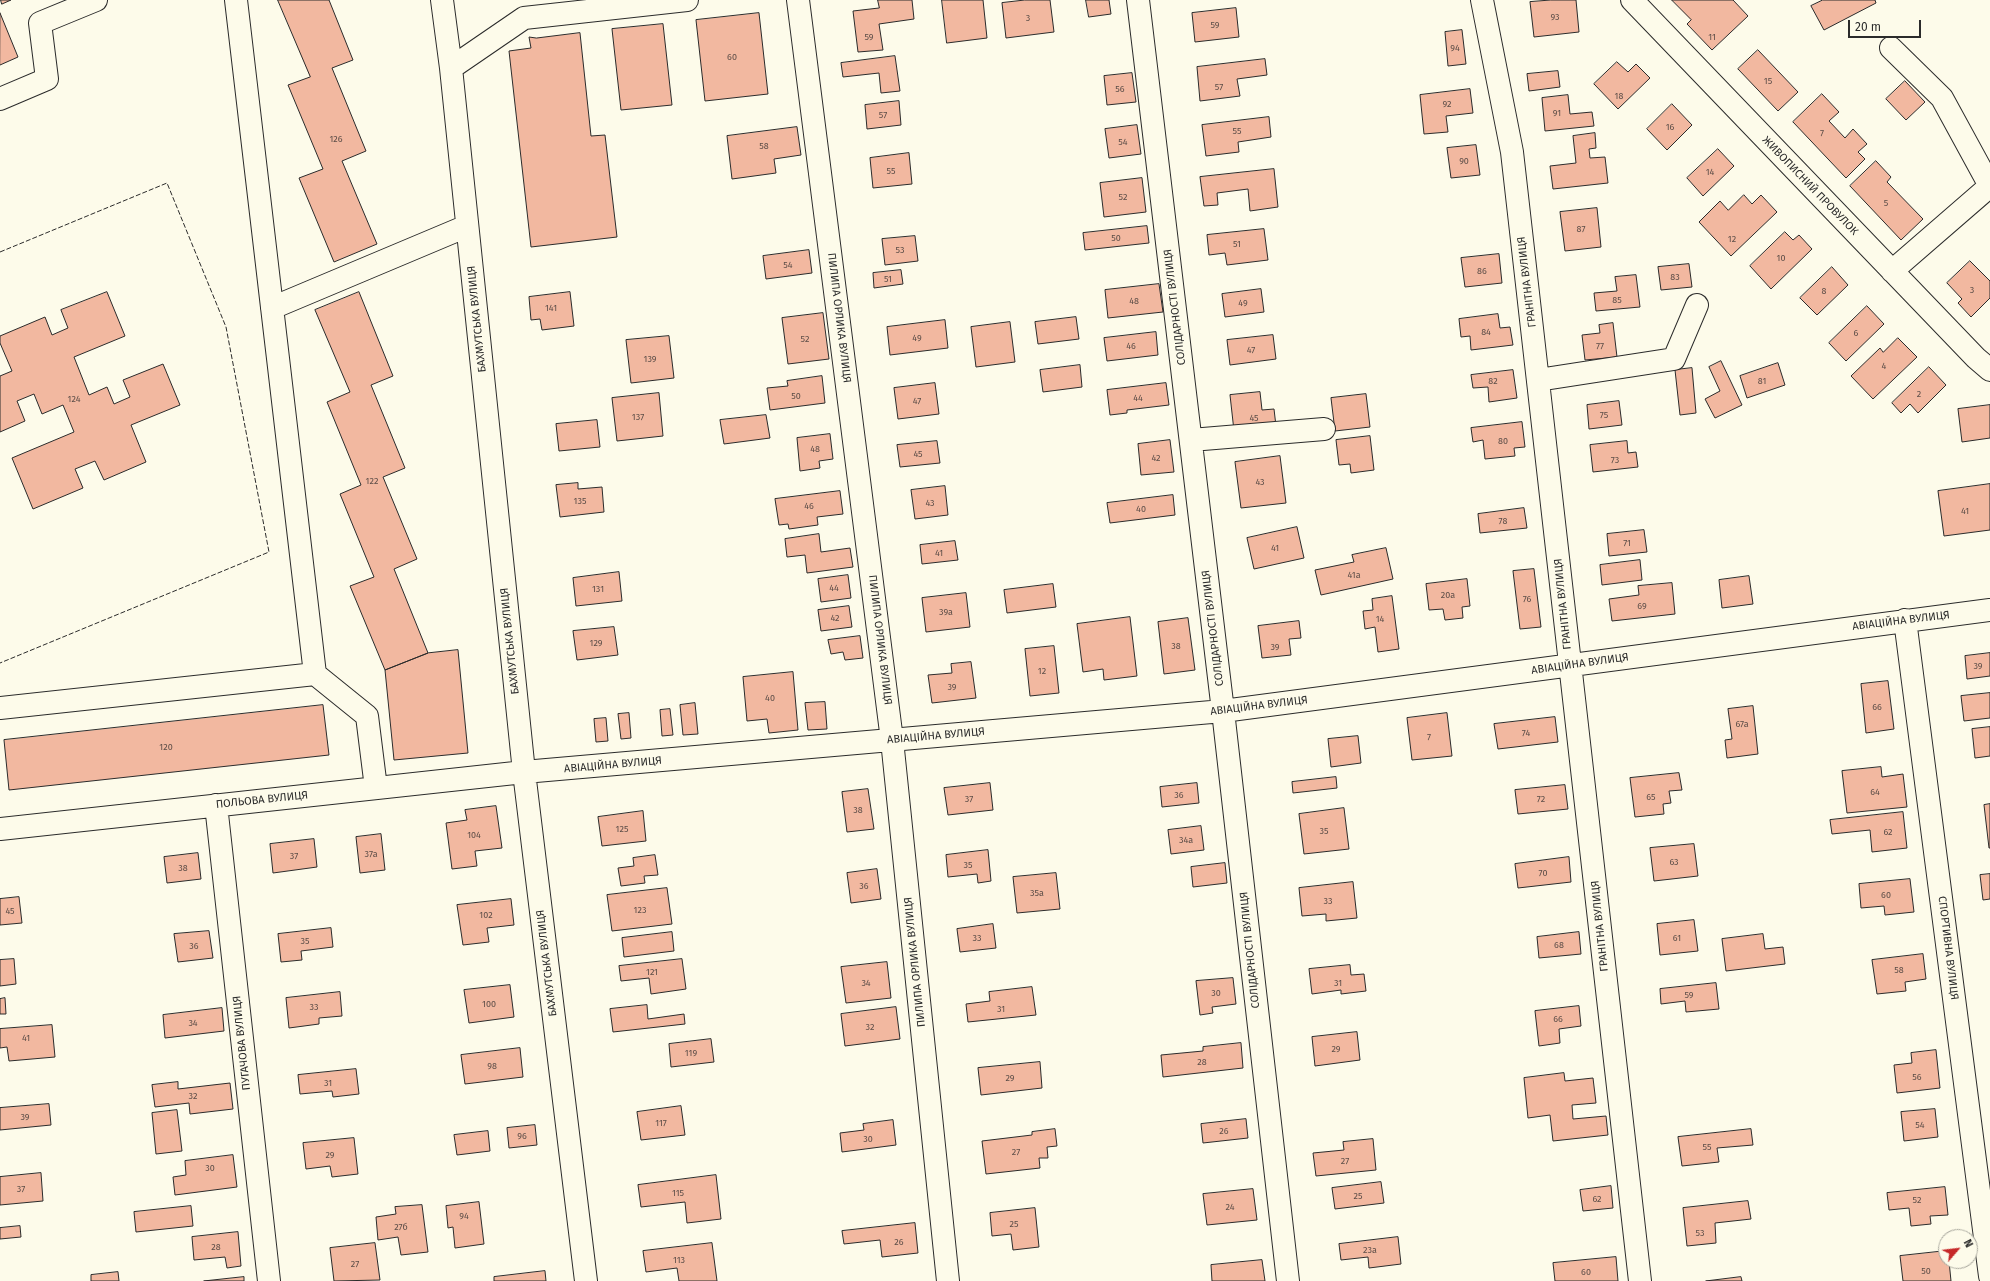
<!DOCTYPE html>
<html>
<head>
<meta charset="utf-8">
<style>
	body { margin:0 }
	#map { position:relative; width:1990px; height:1281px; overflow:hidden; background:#fdfbea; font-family:"Fira Sans",sans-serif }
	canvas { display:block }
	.north { position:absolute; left:1938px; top:1229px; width:40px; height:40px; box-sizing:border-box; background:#fdfbea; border:1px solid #a9a89e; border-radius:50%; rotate:62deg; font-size:11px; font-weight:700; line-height:16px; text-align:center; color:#2b2b2b }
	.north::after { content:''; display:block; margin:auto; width:14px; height:18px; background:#c62828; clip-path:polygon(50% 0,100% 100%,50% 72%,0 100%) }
	.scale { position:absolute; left:1848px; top:20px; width:73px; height:18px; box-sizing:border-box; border:2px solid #2b2b2b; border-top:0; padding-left:5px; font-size:12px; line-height:14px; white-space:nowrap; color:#2b2b2b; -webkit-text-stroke:3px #fdfbea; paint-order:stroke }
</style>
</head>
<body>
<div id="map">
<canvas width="1990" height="1281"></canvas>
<div class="north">N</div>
<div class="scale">20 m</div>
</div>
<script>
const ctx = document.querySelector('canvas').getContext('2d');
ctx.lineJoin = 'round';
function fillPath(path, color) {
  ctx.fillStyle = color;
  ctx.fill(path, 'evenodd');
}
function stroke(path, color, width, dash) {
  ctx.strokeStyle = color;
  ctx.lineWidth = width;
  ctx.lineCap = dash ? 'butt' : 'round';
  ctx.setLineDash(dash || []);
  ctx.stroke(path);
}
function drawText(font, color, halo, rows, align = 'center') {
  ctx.font = font + ' "Fira Sans",sans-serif';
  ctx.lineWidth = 3;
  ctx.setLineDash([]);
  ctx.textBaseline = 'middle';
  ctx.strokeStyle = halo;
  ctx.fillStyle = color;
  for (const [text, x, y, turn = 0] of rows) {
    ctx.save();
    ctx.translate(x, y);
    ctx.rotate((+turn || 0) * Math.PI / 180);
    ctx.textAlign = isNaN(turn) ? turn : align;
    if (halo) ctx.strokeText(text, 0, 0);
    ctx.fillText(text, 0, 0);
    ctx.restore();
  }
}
const building = new Path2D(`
	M1,0H11L2,4Z
	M278,0H329L353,60L332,68L366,151L342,161L377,244L334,262L299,178L323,169L288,85L310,77Z
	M878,0H912L914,19L879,24L883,50L858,52L853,11L879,8Z
	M942,0H983L987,38L947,43Z
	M1025,0H1050L1054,32L1006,38L1002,3Z
	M1086,0H1109L1111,14L1089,17Z
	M1551,0H1576L1579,32L1534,37L1530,2Z
	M1672,0H1733L1748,16L1712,50L1687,24L1691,20Z
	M1823,0H1875L1876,3L1824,30L1811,6Z
	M1236,8L1239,37L1195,42L1192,13Z
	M0,13L18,57L0,65Z
	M759,13L768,94L705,101L696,20Z
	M663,24L672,105L621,110L612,29Z
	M1462,30L1466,64L1448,66L1445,32Z
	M580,33L591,136L605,135L617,237L531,247L509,51L531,48L529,37L536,38Z
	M1758,50L1798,92L1778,111L1738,69Z
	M895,56L900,91L881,93L879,73L843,77L841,63Z
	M1265,59L1267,75L1237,79L1240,96L1200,101L1197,67Z
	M1617,62L1628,72L1636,64L1650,78L1618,109L1594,84Z
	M1558,71L1560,87L1529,91L1527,74Z
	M1132,73L1136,102L1107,105L1104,76Z
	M1905,81L1925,102L1906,120L1886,99Z
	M1470,89L1473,113L1446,116L1448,132L1424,134L1420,95Z
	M1822,94L1839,112L1829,121L1845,138L1853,129L1867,144L1858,152L1865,159L1846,178L1793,122Z
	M1568,95L1570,114L1592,112L1594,126L1545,131L1542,98Z
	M899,101L901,125L867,129L865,105Z
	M1672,104L1692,125L1667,150L1647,129Z
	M1269,117L1271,137L1238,142L1239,152L1206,156L1202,125Z
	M1137,125L1141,154L1109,158L1105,129Z
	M797,127L801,155L774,159L776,173L732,179L727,136Z
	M1595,133L1596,148L1589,149L1590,158L1605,157L1608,183L1553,189L1550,166L1576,163L1573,136Z
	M1476,145L1480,175L1451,178L1447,148Z
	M1718,149L1734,166L1703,196L1687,178Z
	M909,153L912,184L873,188L870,158Z
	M1876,161L1891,177L1887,182L1923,219L1901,240L1850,186Z
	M1274,169L1278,207L1250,211L1248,189L1217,193L1218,205L1204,206L1200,177Z
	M1142,178L1146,212L1104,217L1100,183Z
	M1744,195L1752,204L1761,195L1777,212L1731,256L1699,222L1720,201L1728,210Z
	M1597,208L1601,247L1565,251L1560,212Z
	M1147,226L1149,243L1085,250L1083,233Z
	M1264,229L1268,260L1227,265L1225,253L1209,255L1207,235Z
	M1785,232L1793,240L1799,235L1812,249L1771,289L1750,266Z
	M915,236L918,261L885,265L882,239Z
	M809,250L812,273L766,279L763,256Z
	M1499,254L1502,283L1465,287L1461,258Z
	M1970,261L1990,281V298L1971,317L1958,303L1962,299L1947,283Z
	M1689,264L1692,287L1661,290L1658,267Z
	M1832,267L1848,285L1817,315L1800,298Z
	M901,270L903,284L874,288L873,273Z
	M1636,275L1640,307L1596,311L1594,293L1617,291L1615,277Z
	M1159,284L1163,312L1108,318L1105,290Z
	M1261,289L1264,312L1225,317L1222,294Z
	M107,292L125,336L74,357L89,395L107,387L114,404L130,397L123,380L163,364L180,405L131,425L146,462L104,480L95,461L75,469L83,488L33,509L12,458L74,432L63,405L42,414L34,394L17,401L25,421L0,432V376L12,371L0,343V336L45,317L52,335L68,328L61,310Z
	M359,292L393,376L371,385L405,468L383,477L417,559L394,569L428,653L385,670L350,586L374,577L340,494L361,485L327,402L350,392L315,310Z
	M570,292L574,326L542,330L540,319L531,320L529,297Z
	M1867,306L1884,324L1846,361L1829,343Z
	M823,313L829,359L788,364L782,318Z
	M1498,314L1500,328L1510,327L1513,345L1471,350L1470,336L1461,337L1459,319Z
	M1076,317L1079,339L1038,344L1035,322Z
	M945,320L948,348L890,355L887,327Z
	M1010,322L1015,362L976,367L971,327Z
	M1613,323L1617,357L1585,360L1582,335L1600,333L1599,325Z
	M1156,332L1158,355L1107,361L1104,338Z
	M1273,335L1276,359L1230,365L1227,340Z
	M669,336L674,378L631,383L626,340Z
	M1898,338L1917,357L1873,399L1851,376L1880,348L1883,352Z
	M1721,361L1742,405L1715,418L1705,399L1720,391L1709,367Z
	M1778,363L1785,385L1747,398L1740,376Z
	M1080,365L1082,387L1043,392L1040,370Z
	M1929,367L1946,385L1918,413L1910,404L1901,413L1892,403Z
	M1692,368L1696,413L1680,415L1675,370Z
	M1513,370L1517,398L1489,402L1488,387L1473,388L1471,375Z
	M822,376L825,403L770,410L767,388L788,386L787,381Z
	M935,383L939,414L898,419L894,388Z
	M1166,383L1169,405L1127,410V413L1110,415L1107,390Z
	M1260,392L1262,410L1274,409L1276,426L1234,431L1230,395Z
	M659,393L663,436L617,441L612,398Z
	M1366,394L1370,427L1335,431L1331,398Z
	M1619,401L1622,425L1589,429L1587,405Z
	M1990,405V438L1962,442L1958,409Z
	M766,415L770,438L724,444L720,420Z
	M597,420L600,447L559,451L556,424Z
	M1522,422L1525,447L1514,448L1515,456L1485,459L1483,440L1473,442L1471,428Z
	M830,434L833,459L819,461L820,468L800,471L797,438Z
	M1370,436L1374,470L1351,473L1350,464L1339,465L1336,440Z
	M1170,440L1174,472L1141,475L1138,444Z
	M937,441L940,463L900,467L897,445Z
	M1627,441L1628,453L1636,452L1638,467L1593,472L1590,445Z
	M1280,456L1286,503L1241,508L1235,462Z
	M578,483V489L602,487L604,512L560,517L556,485Z
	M1990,484V530L1944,536L1938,491Z
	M945,486L948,515L915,519L911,490Z
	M840,491L843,514L817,517L818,525L789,529L788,524L779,525L775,499Z
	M1173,495L1175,515L1110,523L1107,503Z
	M1524,508L1527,528L1480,533L1478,514Z
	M1297,527L1304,558L1254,569L1247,538Z
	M1644,530L1647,552L1609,556L1607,534Z
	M819,534L821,552L850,548L853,567L807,573L805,555L787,557L785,539Z
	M955,541L958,560L922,564L920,545Z
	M1386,548L1393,579L1321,595L1315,570L1354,562L1352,555Z
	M1640,560L1642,580L1602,585L1600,565Z
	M1534,569L1541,627L1520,629L1513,571Z
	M619,572L622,601L576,606L573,578Z
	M848,575L851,598L821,602L818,579Z
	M1749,576L1753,604L1722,608L1719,580Z
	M1467,579L1470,606L1462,607L1463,618L1445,620L1443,609L1429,610L1426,584Z
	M1672,583L1675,614L1612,621L1609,599L1639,595L1638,586Z
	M1053,584L1056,607L1007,613L1004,590Z
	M966,593L970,627L926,632L922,598Z
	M1392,596L1399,649L1378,652L1375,627L1365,629L1363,611L1373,610L1372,599Z
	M849,606L852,627L821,631L818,610Z
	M1130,617L1137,676L1104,680L1103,669L1083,672L1077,624Z
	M1188,618L1195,670L1164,674L1158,622Z
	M1299,621L1301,638L1289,639L1291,655L1262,658L1258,626Z
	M614,627L618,655L577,660L573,631Z
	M860,636L863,658L845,660L843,652L831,654L828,640Z
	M1054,646L1059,693L1030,696L1025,649Z
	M458,650L468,753L394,760L385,670L428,653Z
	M1990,653V676L1967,679L1965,656Z
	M971,662L976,698L932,703L928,675L952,673L951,664Z
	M793,672L798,730L769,733L767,719L747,721L743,677Z
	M1888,681L1894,729L1866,733L1861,684Z
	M1990,693V718L1964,721L1961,696Z
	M825,702L827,729L808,730L805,703Z
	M695,703L698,734L683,735L680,705Z
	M323,705L329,755L9,790L4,740Z
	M1753,706L1758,754L1727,758L1725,740L1732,739L1728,709Z
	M670,709L673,735L662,736L660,710Z
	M629,713L631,738L621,739L618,714Z
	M1447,713L1452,756L1412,760L1407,718Z
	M1555,717L1558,742L1498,749L1494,724Z
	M606,718L608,741L596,742L594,719Z
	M1990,727V756L1975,758L1972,729Z
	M1358,736L1361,763L1331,767L1328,739Z
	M1881,767L1882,777L1903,774L1907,807L1847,813L1842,771Z
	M1679,773L1682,790L1669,791L1671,803L1663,804L1664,814L1635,817L1630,778Z
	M1336,777L1337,788L1293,793L1292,782Z
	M990,783L993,810L948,815L944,788Z
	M1197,783L1199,803L1162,807L1160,787Z
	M1565,785L1568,809L1518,814L1515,790Z
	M868,789L874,829L847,832L842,792Z
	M1990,804V848H1989L1984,805Z
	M496,806L502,848L475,851L477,866L452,869L446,823L467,820L465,810Z
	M1344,808L1349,849L1304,854L1299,814Z
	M643,811L646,841L602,846L598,817Z
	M1903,812L1907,848L1872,852L1870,830L1832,834L1830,820Z
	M1201,826L1204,850L1171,854L1168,830Z
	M381,834L385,870L360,873L356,837Z
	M314,839L317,867L273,873L270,844Z
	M1694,844L1698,876L1654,881L1650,848Z
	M988,850L991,881L978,883L977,874L948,877L946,855Z
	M198,853L201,879L167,883L164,857Z
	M655,855L658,875L644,876L645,883L621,886L618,868L634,866L633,858Z
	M1569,857L1571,882L1518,888L1515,864Z
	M1225,863L1227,883L1193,887L1191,867Z
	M877,869L881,899L851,903L847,873Z
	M1056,873L1060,909L1017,913L1013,877Z
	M1990,874V899L1983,900L1980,875Z
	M1910,879L1914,912L1885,915L1884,906L1861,908L1859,884Z
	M1353,882L1357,918L1326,921V914L1302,916L1299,888Z
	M667,888L672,924L612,931L607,895Z
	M19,897L22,923L0,925V899Z
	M511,899L514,925L487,928L489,942L463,945L457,905Z
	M1694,920L1698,951L1660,955L1657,924Z
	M993,924L996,948L960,952L957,929Z
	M331,928L333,947L301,951L302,960L281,962L278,934Z
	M209,931L213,958L178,962L174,934Z
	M672,932L674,951L624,957L622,938Z
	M1579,932L1581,954L1539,958L1537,937Z
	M1763,934L1765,949L1783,947L1785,964L1726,971L1722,939Z
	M1923,954L1926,979L1905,982L1906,991L1877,994L1872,960Z
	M14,959L16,984L0,986V960Z
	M682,959L686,989L651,994L649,978L621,981L619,966Z
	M887,962L891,998L846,1003L841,967Z
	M1350,965L1351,975L1364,974L1366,991L1341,994V990L1312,994L1309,969Z
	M1233,978L1236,1004L1212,1007L1213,1013L1200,1015L1196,981Z
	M1716,983L1719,1009L1686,1012L1685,1001L1661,1004L1660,989Z
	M510,985L514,1017L469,1023L464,990Z
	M1032,987L1036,1015L968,1022L966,1004L990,1001L989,992Z
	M340,992L342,1016L319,1018V1024L289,1028L286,998Z
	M5,998L6,1014H0V999Z
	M647,1005L648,1019L684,1014L685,1024L613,1032L610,1009Z
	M1579,1006L1581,1026L1559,1029L1560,1043L1539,1046L1535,1011Z
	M896,1007L900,1039L845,1046L841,1014Z
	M222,1008L224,1031L165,1038L163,1015Z
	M52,1025L55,1057L9,1061L7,1047L0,1048V1029Z
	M1357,1032L1360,1060L1315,1066L1312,1037Z
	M711,1039L714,1062L671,1067L669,1044Z
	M1241,1043L1243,1068L1163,1077L1161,1055L1203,1051V1047Z
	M520,1048L523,1077L465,1084L461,1055Z
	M1936,1050L1940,1088L1897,1093L1894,1065L1912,1063L1911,1053Z
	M1040,1062L1042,1088L981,1095L978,1068Z
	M356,1069L359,1094L333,1097L332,1091L300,1094L298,1075Z
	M1564,1073L1565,1081L1593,1078L1596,1103L1572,1105L1573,1119L1606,1116L1608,1135L1553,1141L1550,1115L1528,1118L1524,1078Z
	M178,1082V1089L230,1083L233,1109L190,1114L189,1103L155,1107L152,1085Z
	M49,1104L51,1125L0,1130V1108Z
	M681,1106L685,1135L641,1140L637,1112Z
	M1935,1109L1938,1137L1904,1141L1901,1112Z
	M177,1110L182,1151L156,1154L152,1113Z
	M1246,1119L1248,1138L1203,1143L1201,1124Z
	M893,1120L896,1145L842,1152L840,1133L864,1130L863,1124Z
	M535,1125L537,1145L509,1148L507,1128Z
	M1055,1129L1057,1146L1047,1147L1048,1158H1039L1040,1168L986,1174L982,1141L1032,1135V1132Z
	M1751,1129L1753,1145L1717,1148L1719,1162L1682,1166L1678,1137Z
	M488,1131L490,1151L457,1155L454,1135Z
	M354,1138L358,1174L332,1177L330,1166L306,1169L303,1143Z
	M1373,1139L1376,1170L1316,1176L1313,1153L1344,1150L1343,1142Z
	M233,1155L237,1187L175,1195L173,1177L186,1175L185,1161Z
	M41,1173L43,1201L0,1205V1177Z
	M716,1175L721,1219L687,1223L685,1202L641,1207L638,1185Z
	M1381,1182L1384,1203L1335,1209L1332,1188Z
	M1611,1186L1613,1208L1583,1211L1580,1190Z
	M1945,1187L1948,1215L1930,1216L1931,1224L1911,1226L1909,1208L1889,1210L1887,1193Z
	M1253,1189L1257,1220L1207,1225L1203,1194Z
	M1748,1201L1751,1219L1715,1223L1716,1243L1687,1246L1683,1208Z
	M479,1202L484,1244L455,1248L453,1227L448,1228L446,1206Z
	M422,1205L428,1252L401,1255L398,1237L378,1240L376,1217L396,1214L395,1207Z
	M191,1206L193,1226L136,1232L134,1212Z
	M1035,1208L1039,1247L1013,1250L1011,1234L992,1236L990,1213Z
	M915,1223L918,1253L882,1257L880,1240L844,1244L842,1231Z
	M20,1226L21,1237L0,1239V1228Z
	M238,1232L241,1266L227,1268L225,1257L194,1260L192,1237Z
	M1398,1237L1401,1264L1369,1268L1368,1257L1341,1260L1339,1244Z
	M375,1243L380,1280L334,1281L330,1248Z
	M712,1243L717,1281H679L677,1268L646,1272L643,1251Z
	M1946,1251V1261H1949L1951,1281H1903L1900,1256Z
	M1616,1257L1618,1281H1555L1553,1263Z
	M1262,1260L1265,1281H1212L1211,1265Z
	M545,1271L546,1281H494V1277Z
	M118,1272L119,1281H91V1275Z
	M244,1277V1281H204Z
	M1741,1277L1742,1281H1706Z`);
fillPath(building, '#f2b8a0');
stroke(building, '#2b2b2b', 1);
const minor = new Path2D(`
	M236,0L315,674L367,716L376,788
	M442,0L451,68L524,772L586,1281
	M798,0L892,740L948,1281
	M1138,0L1223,711L1288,1281
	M1482,0L1512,152L1640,1281
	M1632,0L1976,358L1990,370
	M1891,48L1942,98L1990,186L1892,271
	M451,68L524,18L687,0
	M0,99L47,79L40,23L96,0
	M272,308L467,226
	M1538,380L1674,359L1697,305
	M1191,440L1324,429
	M1905,620L1990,1276
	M0,708L315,674
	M216,805L269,1281
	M0,829L524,772L1223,711L1990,610`);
stroke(minor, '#2b2b2b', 24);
stroke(minor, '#fdfbea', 22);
stroke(new Path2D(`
	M0,252L167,183L226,327L269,552L0,663`), '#2b2b2b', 1, [5, 2]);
drawText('9px', '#5d4e48', null, [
	["93",1555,17],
	["3",1028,18],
	["59",1215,25],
	["59",869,37],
	["11",1712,37],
	["94",1455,48],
	["60",732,57],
	["15",1768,81],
	["57",1219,87],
	["56",1120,89],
	["18",1619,96],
	["92",1447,104],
	["91",1557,113],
	["57",883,115],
	["16",1670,127],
	["55",1237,131],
	["7",1822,133],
	["126",336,139],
	["54",1123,142],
	["58",764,146],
	["90",1464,161],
	["55",891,171],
	["14",1710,172],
	["52",1123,197],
	["5",1886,203],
	["87",1581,229],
	["50",1116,238],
	["12",1732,239],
	["51",1237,244],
	["53",900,250],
	["10",1781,258],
	["54",788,265],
	["86",1482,271],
	["83",1675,277],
	["51",888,279],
	["3",1972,290],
	["8",1824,291],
	["85",1617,300],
	["48",1134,301],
	["49",1243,303],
	["141",551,308],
	["84",1486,332],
	["6",1856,333],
	["49",917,338],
	["52",805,339],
	["46",1131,346],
	["77",1600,346],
	["47",1251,350],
	["139",650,359],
	["4",1884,366],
	["82",1493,381],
	["81",1762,381],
	["2",1919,394],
	["50",796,396],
	["44",1138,398],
	["124",74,399],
	["47",917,401],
	["75",1604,415],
	["137",638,417],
	["45",1254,418],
	["80",1503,441],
	["48",815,449],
	["45",918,454],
	["42",1156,458],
	["73",1615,460],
	["122",372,481],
	["43",1260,482],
	["135",580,501],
	["43",930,503],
	["46",809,506],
	["40",1141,509],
	["41",1965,511],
	["78",1503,521],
	["71",1627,543],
	["41",1275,548],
	["41",939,553],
	["41а",1354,575],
	["44",834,588],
	["131",598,589],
	["20а",1448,595],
	["76",1527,599],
	["69",1642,606],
	["39а",946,612],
	["42",835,618],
	["14",1380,619],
	["129",596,643],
	["38",1176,646],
	["39",1275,647],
	["39",1978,666],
	["12",1042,671],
	["39",952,687],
	["40",770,698],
	["66",1877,707],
	["67а",1742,724],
	["74",1526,733],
	["7",1429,737],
	["120",166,747],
	["64",1875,792],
	["36",1179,795],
	["65",1651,797],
	["37",969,799],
	["72",1541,799],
	["38",858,810],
	["125",622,829],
	["35",1324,831],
	["62",1888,832],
	["104",474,835],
	["34а",1186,840],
	["37а",371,854],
	["37",294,856],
	["63",1674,862],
	["35",968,865],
	["38",183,868],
	["70",1543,873],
	["36",864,886],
	["35а",1037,893],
	["60",1886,895],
	["33",1328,901],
	["123",640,910],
	["45",10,911],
	["102",486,915],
	["33",977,938],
	["61",1677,938],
	["35",305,941],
	["68",1559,945],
	["36",194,946],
	["58",1899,970],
	["121",652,972],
	["34",866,983],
	["31",1338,983],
	["30",1216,993],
	["59",1689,995],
	["100",489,1004],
	["33",314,1007],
	["31",1001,1009],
	["66",1558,1019],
	["34",193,1023],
	["32",870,1027],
	["41",26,1038],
	["29",1336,1049],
	["119",691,1053],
	["28",1202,1062],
	["98",492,1066],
	["56",1917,1077],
	["29",1010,1078],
	["31",328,1083],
	["32",193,1096],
	["39",25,1117],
	["117",661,1123],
	["54",1920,1125],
	["26",1224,1131],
	["96",522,1136],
	["30",868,1139],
	["55",1707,1147],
	["27",1016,1152],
	["29",330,1155],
	["27",1345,1161],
	["30",210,1168],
	["37",21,1189],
	["115",678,1193],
	["25",1358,1196],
	["62",1597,1199],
	["52",1917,1200],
	["24",1230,1207],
	["94",464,1216],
	["25",1014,1224],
	["27б",401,1227],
	["53",1700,1233],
	["26",899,1242],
	["28",216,1247],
	["23а",1370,1250],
	["113",679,1260],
	["27",355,1264],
	["50",1926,1271],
	["60",1586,1272]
]);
drawText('11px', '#2b2b2b', '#fdfbea', [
	["ЖИВОПИСНИЙ ПРОВУЛОК",1810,186,46],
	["ГРАНІТНА ВУЛИЦЯ",1527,282,-97],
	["СОЛІДАРНОСТІ ВУЛИЦЯ",1175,307,-97],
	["ПИЛИПА ОРЛИКА ВУЛИЦЯ",839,318,83],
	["БАХМУТСЬКА ВУЛИЦЯ",477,319,-96],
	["ГРАНІТНА ВУЛИЦЯ",1563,604,-96],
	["АВІАЦІЙНА ВУЛИЦЯ",1901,621,-7],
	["СОЛІДАРНОСТІ ВУЛИЦЯ",1213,628,-97],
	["ПИЛИПА ОРЛИКА ВУЛИЦЯ",880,640,83],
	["БАХМУТСЬКА ВУЛИЦЯ",510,641,-96],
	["АВІАЦІЙНА ВУЛИЦЯ",1580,664,-8],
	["АВІАЦІЙНА ВУЛИЦЯ",1259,706,-7],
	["АВІАЦІЙНА ВУЛИЦЯ",936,736,-5],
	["АВІАЦІЙНА ВУЛИЦЯ",613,765,-5],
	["ПОЛЬОВА ВУЛИЦЯ",262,800,-6],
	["ГРАНІТНА ВУЛИЦЯ",1600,926,-96],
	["СПОРТИВНА ВУЛИЦЯ",1948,948,83],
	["СОЛІДАРНОСТІ ВУЛИЦЯ",1250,950,-96],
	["ПИЛИПА ОРЛИКА ВУЛИЦЯ",915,962,-96],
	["БАХМУТСЬКА ВУЛИЦЯ",547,963,-97],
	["ПУГАЧОВА ВУЛИЦЯ",242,1043,-96]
]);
</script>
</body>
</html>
